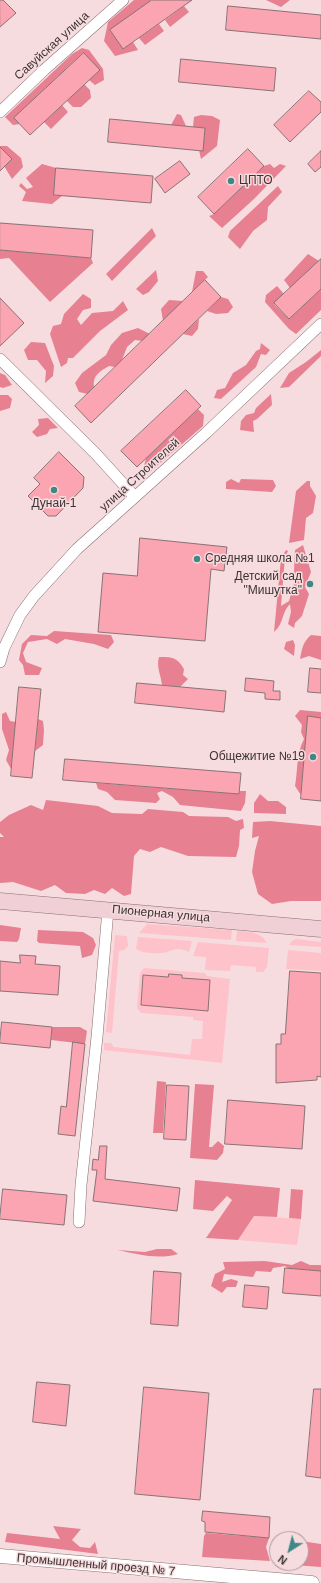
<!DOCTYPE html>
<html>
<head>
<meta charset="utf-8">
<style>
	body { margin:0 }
	#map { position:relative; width:321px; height:1583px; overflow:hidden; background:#f7dcdf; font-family:Helvetica,sans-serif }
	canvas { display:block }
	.north { position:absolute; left:269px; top:1531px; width:40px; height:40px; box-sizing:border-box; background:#f7dcdf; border:1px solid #ac989a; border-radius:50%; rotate:216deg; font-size:11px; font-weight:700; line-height:16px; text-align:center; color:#3c3233 }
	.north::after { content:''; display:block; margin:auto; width:14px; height:18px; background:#408883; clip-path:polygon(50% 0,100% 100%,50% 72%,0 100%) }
</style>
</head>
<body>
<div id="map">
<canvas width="321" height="1583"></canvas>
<div class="north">N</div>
</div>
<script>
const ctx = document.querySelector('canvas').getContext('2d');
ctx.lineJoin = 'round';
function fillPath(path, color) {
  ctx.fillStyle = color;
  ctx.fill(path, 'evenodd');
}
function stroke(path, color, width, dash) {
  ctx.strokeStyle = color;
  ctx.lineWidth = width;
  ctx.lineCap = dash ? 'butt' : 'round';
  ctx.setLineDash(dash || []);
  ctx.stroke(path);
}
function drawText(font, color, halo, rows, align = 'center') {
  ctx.font = font + ' Helvetica,sans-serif';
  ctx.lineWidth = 3;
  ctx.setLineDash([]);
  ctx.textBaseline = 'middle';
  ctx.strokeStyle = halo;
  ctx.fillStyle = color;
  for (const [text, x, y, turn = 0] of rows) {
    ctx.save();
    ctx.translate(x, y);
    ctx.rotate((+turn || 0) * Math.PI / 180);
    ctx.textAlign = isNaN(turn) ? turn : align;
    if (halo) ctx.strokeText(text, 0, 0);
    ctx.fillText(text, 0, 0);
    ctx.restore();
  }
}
fillPath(new Path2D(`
	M147,924L232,930L231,940L139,933Z
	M237,931C249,932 260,931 267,943L236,941Z
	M115,935L127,936L128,946L124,950L119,951L112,1033L106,1032Z
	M138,937L192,941L189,952C175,945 173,952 161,953C154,954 142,953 136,949Z
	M296,939L321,942V947L289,945L292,941Z
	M198,942L269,948L267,967L263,972H256V967L231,965L230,971L205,970L206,957L193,956Z
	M288,950L321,953V971L286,969Z
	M144,968L205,973L207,976L230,979L222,1063L104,1050V1043H111L114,1047L190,1055L192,1039H202L203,1021L193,1020V1017L141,1013L137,1008L140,973ZM169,974L182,975L183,1009L141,1005L143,975L168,977Z
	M254,1216L301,1219L297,1245L238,1240Z`), '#fec2ca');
fillPath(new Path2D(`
	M134,0H152L110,30L123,49L133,42L138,50L115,56L104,41L108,22Z
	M266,0H290L281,7Z
	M184,6L189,12L170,27L165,20Z
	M159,24L164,31L145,45L139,38Z
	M82,48L89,50L103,69L104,80L95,85L89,80L83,53L14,118L20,124L13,125L5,117L72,54Z
	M84,84L90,90L91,98L81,107H73L67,101Z
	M62,105L68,112L51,129L44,122Z
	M177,114L181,115L186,126L171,125Z
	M201,115L212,116L220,120L217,146L201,159L199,150L205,128L193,127L194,117Z
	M0,146H7L21,158L23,167L12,179L4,166Z
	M42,164L56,168L54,195L62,196L52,204L22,201L26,192L19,186L21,183L27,189L33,187L26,178Z
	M270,164L274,168L280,164L286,166L254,199L222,228L209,216L214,214L264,166Z
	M278,186L282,192L268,207L267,220L253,231L240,249L228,237L230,231Z
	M152,228L156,236L112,281L106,274Z
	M0,250L91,258L93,263L50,302L9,258L0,259Z
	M308,254L319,261L290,288L284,280Z
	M156,270L158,281L149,292L143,295L136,289Z
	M196,271H203L208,277L192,292Z
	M277,286L284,294L274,304L289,319L321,289V310L296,334L289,329L265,302L266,295Z
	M83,294L91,299V308L83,310L77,319L81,325L92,313L113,311L123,301L128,310L100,331L73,358H68L67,363L61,367L50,334L53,326L61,324L64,314Z
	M221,297L228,299L233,307L228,313L216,314L207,311Z
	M169,300L183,301L163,321L161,309Z
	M199,319L198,329L192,336L183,334Z
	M138,328L150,334L143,341L135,340L127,347L122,360L115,367L109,366C100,371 92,376 94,387L88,394L79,392L75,383L82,373L106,355L111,345L122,333Z
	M31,342L45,343L54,366L53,376L45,383L46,371L37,360H28L24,350Z
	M261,343L270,350L266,355L261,354L256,367L221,399L214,398L217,390L225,388L233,373L246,365L256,351L260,349Z
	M321,350V356L289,387L280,388L289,373L306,362Z
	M0,373L5,375L12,385L3,388L0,387Z
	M271,394L272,405L257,419L253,421L254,432L240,430L241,421L246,415L254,413L256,408Z
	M0,395H8L12,399L10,408L0,411Z
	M198,409L204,415L203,426L150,472L143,470L146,458Z
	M48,418L58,428L50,429L47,434L37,437L32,432L39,425L38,419Z
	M231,479L239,483L241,479L273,480L276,486L272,492L226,489V482Z
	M307,481H310V486L316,496L313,513L306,518L304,540L289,543L296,491Z
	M303,545L311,572L305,587L309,594L302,616L295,623L294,628L288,624L291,612L290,604C281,613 284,624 274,632L281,558L286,550L288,551L285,557L281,606L289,601L296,577L294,571L295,550Z
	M54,631L111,635L114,642L108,649L94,644L65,639L57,644L47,639L28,642L23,653L26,662L42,668L39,675H25L23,665L19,660L22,644L31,635L47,636Z
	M311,635L321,636V660L309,656L300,659C302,648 303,642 311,635Z
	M293,640L295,645L294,656L284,649L286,642Z
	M159,657C172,657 177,657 184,669L183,675L188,679L180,687L162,685C161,675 156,667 159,657Z
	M300,710L321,712V718L308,717L301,795L295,786C298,770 296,754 304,739L301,732L302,725L295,716Z
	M6,712L10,721L16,722L11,769L6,760L9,750L2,729V714Z
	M38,719L43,721L44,730L43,745L35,751Z
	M96,783L239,794L240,791H246L245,803L241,811L180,805L173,797L162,791L157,793L160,799L156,803L115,800L107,792L98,789Z
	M260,794L268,801H278L286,807V814L254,813V803Z
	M46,800L98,806L112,813L142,814L148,809L183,812L189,816L228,817L236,821L243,819L244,828L240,830L239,846L236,857L188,856L161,847L150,852L140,849L134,856L131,894L124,896L112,888L105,894L94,890L85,894L66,893L55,885L41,891L13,882L0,883V837H4L0,833V822L9,815L31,805L43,810Z
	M270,821L321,826V901H291L272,904L258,894L252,872L255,851L259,836L252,838L253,822Z
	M0,925L21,928L19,939L17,942L0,941Z
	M38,930L83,932L93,938L96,945L92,955L82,958L80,946L39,943L37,941Z
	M52,1027H80L87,1031L85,1044L51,1040Z
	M157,1081L166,1082L163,1133H153Z
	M195,1084L214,1085L209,1147H212L218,1141L224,1146L223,1153L217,1160L190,1158Z
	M195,1180L280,1188L277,1217L254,1216L238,1240L206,1238L232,1200L227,1196L213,1211L193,1209Z
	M291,1189L303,1190L301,1219L289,1218Z
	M157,1249H171L178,1254C158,1260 137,1254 117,1250L145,1252Z
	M265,1261L292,1265L301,1261L310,1265H321V1271L289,1269L285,1266L273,1268L271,1272L256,1271L253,1277L224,1274L222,1282L231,1279L238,1281L236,1287H227L222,1293L211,1286L215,1274L225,1269L223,1262Z
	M53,1526L81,1529L72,1540L80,1547L90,1548L95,1542L98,1554L5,1542L7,1533L60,1539Z
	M206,1533L269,1538L266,1547L270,1561L202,1557L204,1536Z
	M301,1541L321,1544V1567L293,1565L294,1563H301Z`), '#e78091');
const building = new Path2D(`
	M0,0H3L16,13L0,27Z
	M152,0H192L123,49L110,30Z
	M228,6L321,15V39L226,30Z
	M84,53L100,70L30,135L14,118Z
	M181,59L276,68L274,91L179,82Z
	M309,91L321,102V112L290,142L274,125Z
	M110,119L205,128L203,151L108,142Z
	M0,147L12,159L0,171Z
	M248,149L264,166L214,214L198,197Z
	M321,151V167L315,172L308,164Z
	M180,161L190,174L165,193L155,179Z
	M56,168L153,176L151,203L54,195Z
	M0,223L93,230L91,258L0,250Z
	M321,259V289L289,319L274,303Z
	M205,280L221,297L91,423L75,406Z
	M0,298L24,323L0,346Z
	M186,390L201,406L137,467L121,451Z
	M59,452L84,477L83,488L56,516H48L28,496L40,484L34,478Z
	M140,538L227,547L224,571L211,569L205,641L98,632L103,573L137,576Z
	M310,668L321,669V693L308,692Z
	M246,678L274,681L273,691H280V700L265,699V693L245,691Z
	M137,683L226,691L224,712L135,703Z
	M19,687L41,689L32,778L11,776Z
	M308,716L321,718V801L301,799Z
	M65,759L241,773L239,794L63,780Z
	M20,955L36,956L35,964L60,966L58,995L0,991V961L20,963Z
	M290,971L321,973V1077L317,1076V1080L276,1083V1044H281V1034H285Z
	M169,974L182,975V978L210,980L208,1011L141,1005L143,975L168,977Z
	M2,1022L52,1027L50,1048L0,1043Z
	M73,1042L85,1044L75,1136L58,1134L61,1106L66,1107Z
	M167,1085L189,1086L186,1140L164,1139Z
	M228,1100L305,1106L302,1149L225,1144Z
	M100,1146H107L105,1179L180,1188L177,1211L93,1201L97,1170H92L93,1159L98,1160Z
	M3,1189L67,1195L64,1225L0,1219Z
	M285,1268L321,1271V1296L283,1293Z
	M154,1271L181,1273L178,1326L151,1324Z
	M245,1285L269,1287L267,1309L243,1307Z
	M37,1382L70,1385L66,1426L33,1422Z
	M144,1387L209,1393L200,1500L135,1494Z
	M314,1389H321V1478L306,1476Z
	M203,1511L270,1517L269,1538L205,1532V1522L202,1521Z`);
fillPath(building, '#fba5b2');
stroke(building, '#897274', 1);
const minor = new Path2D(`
	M0,112L44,70L123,0
	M0,359L96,454L135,497
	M0,662L4,648L20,615L34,596L77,549L206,433L321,324
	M79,1222L81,1185L97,1037L108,910`);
const tertiary = new Path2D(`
	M0,1556L312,1583`);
const secondary = new Path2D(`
	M0,901L321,929`);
stroke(minor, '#876f72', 12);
stroke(tertiary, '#876f72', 15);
stroke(secondary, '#876f72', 17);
stroke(minor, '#fff', 11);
stroke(tertiary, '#fff', 14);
stroke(secondary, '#f1cfd6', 16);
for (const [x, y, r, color] of [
	[231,181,4,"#408883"],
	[54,490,4,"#408883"],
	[197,559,4,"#408883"],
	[310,584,4,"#408883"],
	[313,757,4,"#408883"]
]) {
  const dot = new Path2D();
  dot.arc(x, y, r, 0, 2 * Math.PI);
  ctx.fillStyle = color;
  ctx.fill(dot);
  stroke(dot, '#f7dcdf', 1.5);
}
drawText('12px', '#3c3233', '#f7dcdf', [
	["Савуйская улица",52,46,-42],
	["улица Строителей",140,475,-42],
	["Пионерная улица",161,914,5],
	["Промышленный проезд № 7",96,1565,5]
]);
drawText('12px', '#3c3233', '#f7dcdf', [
	["ЦПТО",239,181],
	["Дунай-1",54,504,"center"],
	["Средняя школа №1",205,559],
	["Детский сад",302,577,"right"],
	["\"Мишутка\"",302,591,"right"],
	["Общежитие №19",305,757,"right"]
], 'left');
</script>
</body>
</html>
